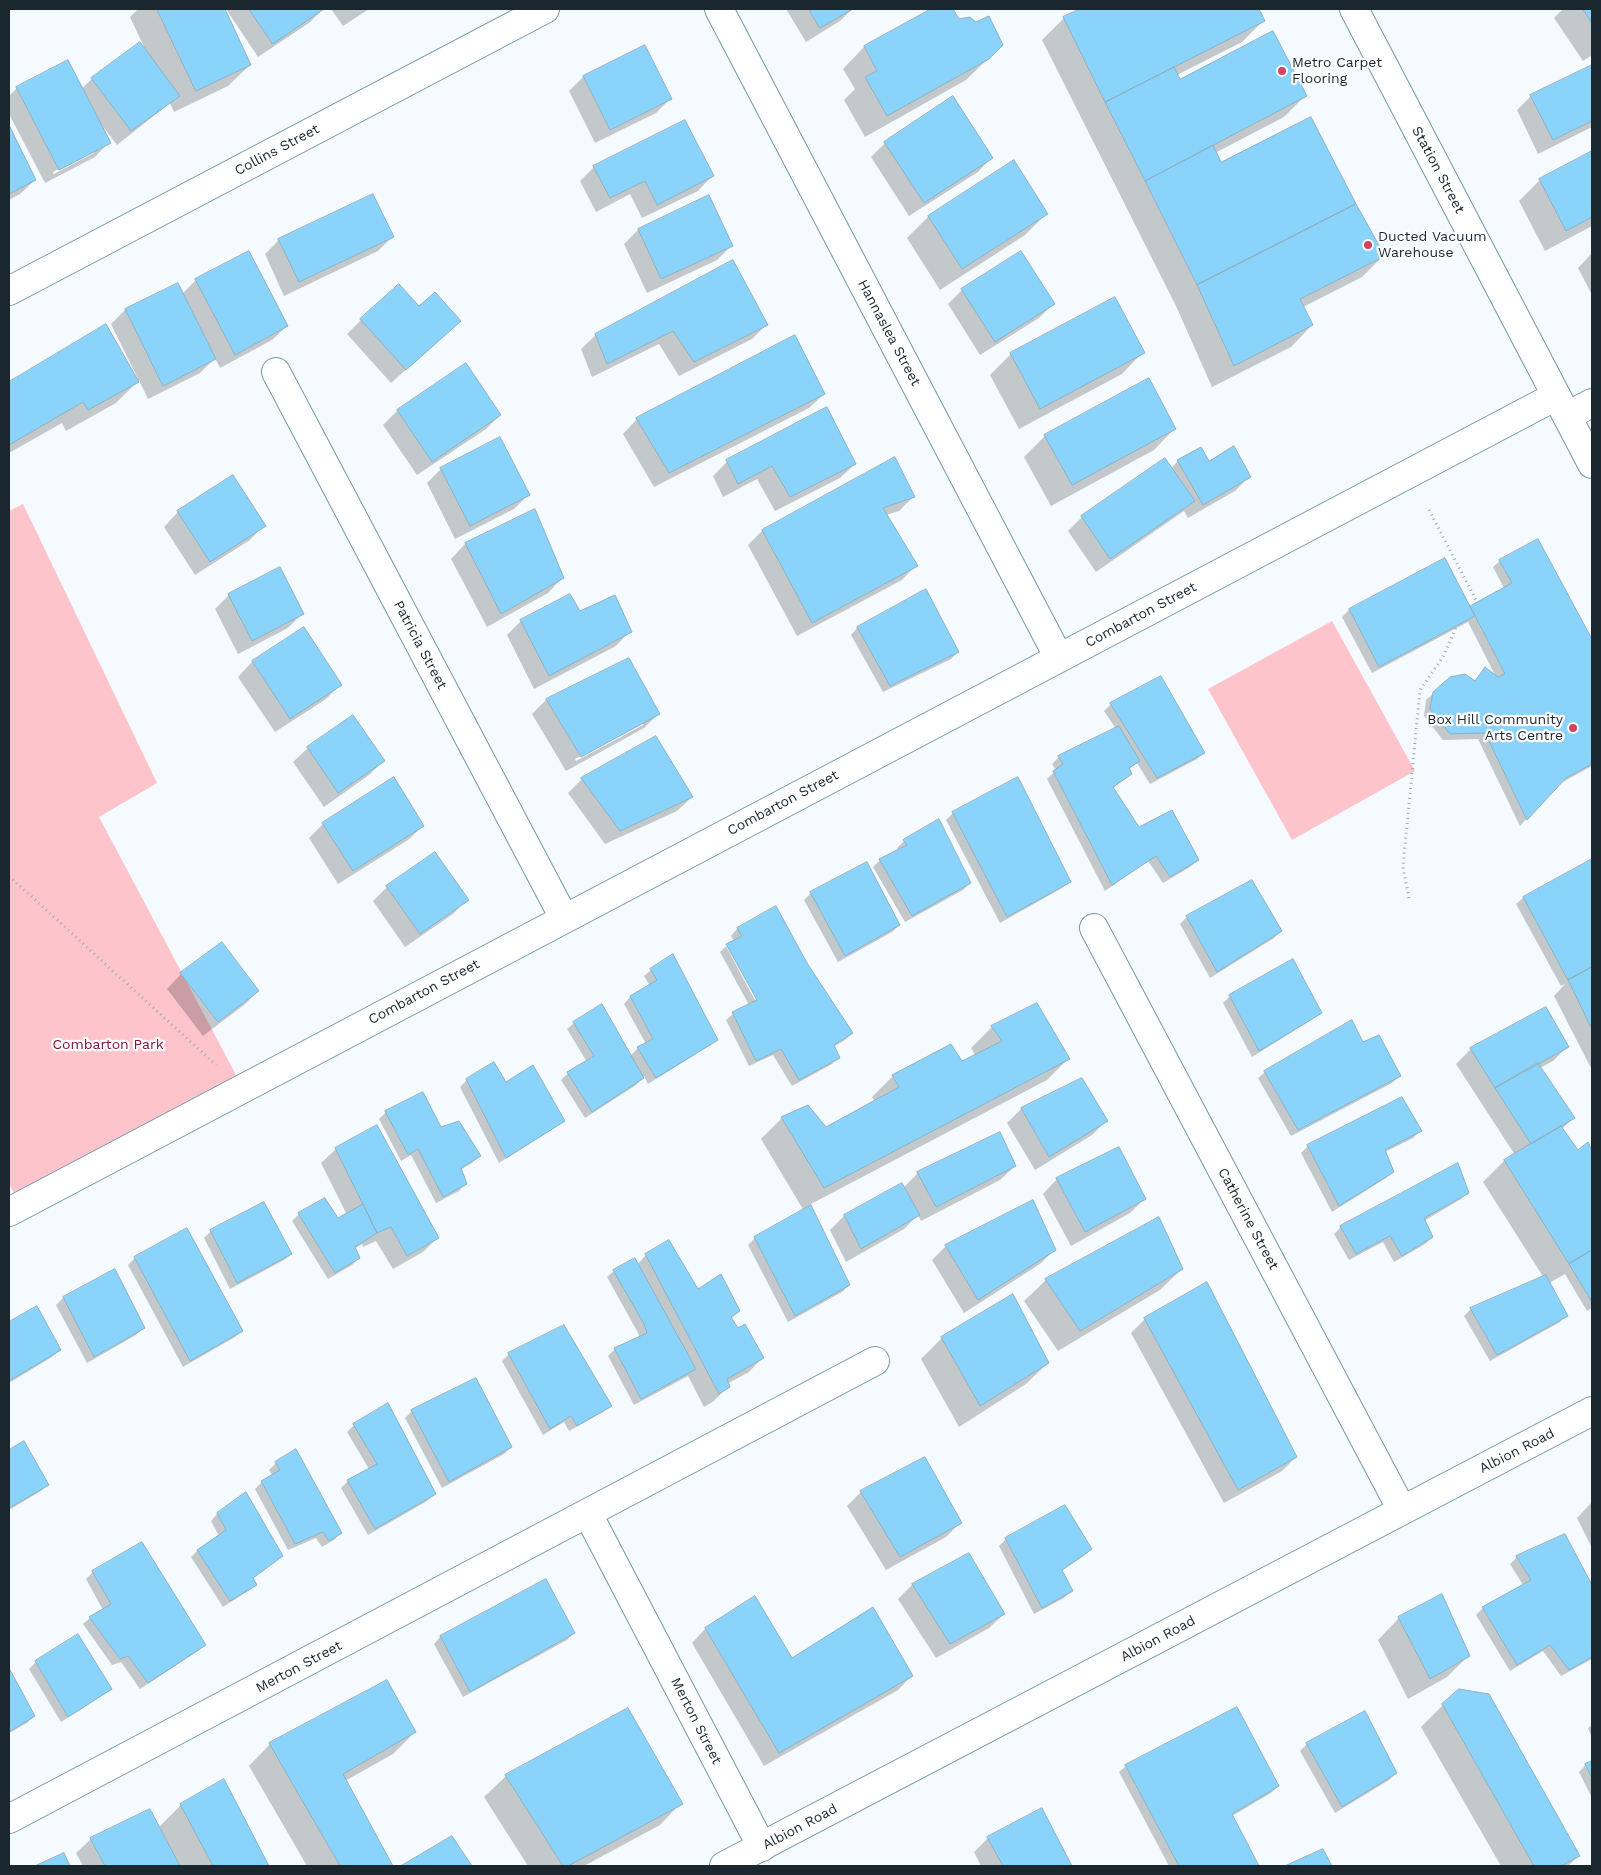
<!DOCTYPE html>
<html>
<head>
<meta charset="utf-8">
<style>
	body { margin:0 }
	#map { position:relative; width:1601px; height:1875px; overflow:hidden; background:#f4fafe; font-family:"Work Sans",sans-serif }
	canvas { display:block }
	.frame { position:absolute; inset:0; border:10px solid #1a272f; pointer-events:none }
</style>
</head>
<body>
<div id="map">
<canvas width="1601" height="1875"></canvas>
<div class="frame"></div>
</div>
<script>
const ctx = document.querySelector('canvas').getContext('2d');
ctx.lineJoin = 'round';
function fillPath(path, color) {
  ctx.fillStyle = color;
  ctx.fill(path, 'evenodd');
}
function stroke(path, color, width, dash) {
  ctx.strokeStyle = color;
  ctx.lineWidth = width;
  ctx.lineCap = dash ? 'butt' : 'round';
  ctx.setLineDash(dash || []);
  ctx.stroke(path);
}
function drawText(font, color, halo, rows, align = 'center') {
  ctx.font = font + ' "Work Sans",sans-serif';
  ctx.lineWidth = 4.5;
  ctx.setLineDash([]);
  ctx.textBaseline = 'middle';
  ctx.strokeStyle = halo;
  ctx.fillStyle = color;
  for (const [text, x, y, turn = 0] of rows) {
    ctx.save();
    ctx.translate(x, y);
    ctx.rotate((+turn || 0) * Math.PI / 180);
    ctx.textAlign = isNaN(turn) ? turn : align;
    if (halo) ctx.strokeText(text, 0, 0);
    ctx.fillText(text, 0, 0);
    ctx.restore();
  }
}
fillPath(new Path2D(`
	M23,504L157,783L99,817L243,1088L21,1205L9,1184V511Z
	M1332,621L1415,771L1292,840L1208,689Z`), '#fdc4cc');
fillPath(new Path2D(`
	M138,9H223L250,65L228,86L174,112L170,103L117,145L101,124L100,125L109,142L95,157L45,183L9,114V96L17,88L81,89L92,79L144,47L130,17ZM94,150V153L54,174L53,172Z
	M226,9H323L309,23L258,57Z
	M331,9H369L343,26Z
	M786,9H852L840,21L806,42Z
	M934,9H951L958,21L1002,45L966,80L865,137L844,100L855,89L843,69L864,47Z
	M1083,9H1257L1263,21L1242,42L1177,75L1180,81L1305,96L1284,117L1215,153L1221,164L1355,205L1384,255L1362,277L1303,307L1312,325L1291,347L1212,387L1176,306L1042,40L1064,18Z
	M1563,9H1592V55L1583,61L1554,18Z
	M644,46L670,99L656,113L595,143L569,91L583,77Z
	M1592,66V127L1538,154L1517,110L1531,96Z
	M9,127L35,180L20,194L9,200Z
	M885,143L992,157L978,172L909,216L871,157Z
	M1592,152V226L1545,251L1519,201L1540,180Z
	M1013,162L1046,214L1025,235L940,290L907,238L928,217Z
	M594,167L712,176L698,191L642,218L630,194L596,212L580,181Z
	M708,197L731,246L717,260L647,293L624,244L638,230Z
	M392,237L378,251L284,296L265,254L279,240Z
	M1592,253V295L1578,268Z
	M196,280L287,326L272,340L220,368L215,358L200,373L148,399L139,380L116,403L66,431L62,423L9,453V383L106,326L136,380L138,379L111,324L125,310L177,284L182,294Z
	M962,290L1053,304L1039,318L980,355L948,304Z
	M361,320L445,335L391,383L347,334Z
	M766,325L752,339L679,376L659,344L592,377L581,349L596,335Z
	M1143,352L1122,374L1019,429L990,375L1011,354Z
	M466,365L500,415L486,429L417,475L383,425L397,411Z
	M824,394L809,408L654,487L623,434L637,419Z
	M1175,428L1154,450L1051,506L1024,457L1045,436Z
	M895,459L913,497L899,511L886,515L916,565L902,580L797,636L748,545L762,531Z
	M1178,461L1208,462L1250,476L1235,491L1188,518L1184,511L1096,572L1068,531L1082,517L1171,468Z
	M727,462L855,464L840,478L775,511L757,479L723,497L713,476Z
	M441,469L528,495L514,509L455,539L427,483Z
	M535,510L562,578L548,593L487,627L451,559L465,544Z
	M178,512L264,525L250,540L195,575L164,527Z
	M1537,540L1592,641V766L1559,784L1520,826L1478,739L1443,740L1424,716L1426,700L1434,693L1474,682L1485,669L1496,677L1468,622L1372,673L1342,617L1349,610L1444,560L1470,608L1504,588L1493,567L1500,561Z
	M926,591L958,652L951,659L883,692L851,635L857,628Z
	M229,595L302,614L288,628L238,654L215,609Z
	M580,612L630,631L616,646L534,689L507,635L521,621Z
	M304,629L340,685L326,699L275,732L238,677L252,662Z
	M628,660L658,714L644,728L566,771L532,714L546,700ZM643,722V725L576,761L575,759Z
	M1111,704L1203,753L1197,759L1150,784L1137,763L1128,770L1131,774L1113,788L1138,829L1197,860L1190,867L1163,883L1148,861L1105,891L1047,779L1056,770L1052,764L1059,757L1116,729L1104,711Z
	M308,748L383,761L369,775L324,807L293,762Z
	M582,779L692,797L677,811L605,844L568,793Z
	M953,813L1069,881L1062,888L1000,923L946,820Z
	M938,821L970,883L963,890L905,922L873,867L880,860L899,851L897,848L904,841Z
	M323,824L423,826L408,840L338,884L309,838Z
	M1592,860V1070L1554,996L1565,984L1561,986L1516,904L1523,898Z
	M1251,881L1281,931L1274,938L1210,978L1180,924L1187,917Z
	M387,887L467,899L453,914L405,947L373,901Z
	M811,893L899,925L892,932L838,962L804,900Z
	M775,908L806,964L852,1033L845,1040L833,1047L838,1057L832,1064L792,1086L773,1055L749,1066L726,1020L733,1014L749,1005L720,952L726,946L758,1006L761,1005L729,946H726L734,941L731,936L737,929Z
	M651,970L716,1040L709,1046L648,1084L644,1076L636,1085L585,1118L561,1080L568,1073L587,1062L567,1029L574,1023L630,1056L638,1048L646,1044L624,1004L630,997L650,986L644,976Z
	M181,974L258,991L244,1005L203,1036L167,989Z
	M1230,996L1320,1013L1313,1019L1252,1057L1223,1003Z
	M1546,1008L1567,1047L1553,1061L1540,1068L1573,1118L1562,1129L1578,1152L1587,1144L1592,1152V1308L1587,1311L1565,1274L1549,1283L1567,1315L1560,1322L1490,1361L1464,1316L1471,1309L1544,1278L1483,1182L1504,1161L1515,1155L1456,1064L1471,1049Z
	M992,1027L1068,1059L1047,1080L809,1205L849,1285L842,1292L788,1322L748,1245L755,1238L804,1211L761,1139L782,1118L826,1129L875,1102L872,1097L893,1076L962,1062L976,1056L971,1048Z
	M1363,1044L1399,1076L1392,1083L1291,1136L1258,1078L1265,1072Z
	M467,1080L505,1084L563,1120L556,1127L499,1163L460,1087Z
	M1082,1080L1106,1121L1092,1135L1035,1170L1007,1123L1021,1109Z
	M386,1112L440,1128L479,1156L472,1163L460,1170L465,1184L459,1191L436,1203L411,1155L401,1161L379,1119Z
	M1420,1131L1413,1138L1385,1152L1393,1171L1386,1178L1332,1212L1301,1153L1308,1146Z
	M336,1149L437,1238L423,1252L393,1269L376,1241L363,1247L362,1244L355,1248L359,1258L352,1265L328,1279L292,1221L299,1214L338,1220L347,1215L321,1163Z
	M1457,1165L1468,1192L1461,1199L1424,1221L1432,1237L1425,1244L1394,1262L1383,1242L1349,1260L1334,1234L1341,1227Z
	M1015,1166L1000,1180L921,1221L918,1215L904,1229L846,1262L830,1230L844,1216L903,1188L918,1173Z
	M1057,1179L1144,1199L1130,1213L1071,1246L1043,1194Z
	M1158,1219L1182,1269L1160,1290L1058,1351L1024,1301L1046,1280Z
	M211,1231L291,1254L284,1260L230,1289L204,1238Z
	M946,1246L1054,1250L1040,1264L964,1313L932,1260Z
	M646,1255L698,1290L738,1311L731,1319L738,1330L763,1357L749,1372L727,1384L728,1386L714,1401L704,1407L688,1376L634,1405L608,1356L615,1349L640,1338L637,1331L607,1277L614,1271L637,1265Z
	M135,1258L242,1330L235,1337L183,1367L128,1265Z
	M115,1271L143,1328L136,1335L87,1363L56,1305L63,1298Z
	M36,1308L59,1350L52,1357L9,1383V1323Z
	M1145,1319L1296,1457L1282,1471L1224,1503L1131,1333Z
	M942,1338L1048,1363L1026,1384L959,1427L921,1359Z
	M509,1354L610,1405L603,1412L569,1431L564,1422L543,1435L502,1361Z
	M412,1411L511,1447L504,1454L442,1488L405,1418Z
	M354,1425L434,1494L427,1501L368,1535L341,1488L348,1481L369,1469L347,1432Z
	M23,1442L47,1484L41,1491L9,1510V1451Z
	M276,1463L341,1533L334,1540L322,1547L316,1538L288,1550L255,1489L262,1482L273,1476L269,1470Z
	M861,1492L960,1523L946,1537L886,1570L847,1506Z
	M1592,1502V1548L1577,1518Z
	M217,1514L281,1556L252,1579L255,1585L248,1591L223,1607L191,1557L198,1550L219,1536L211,1521Z
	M1564,1535L1592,1587V1659L1561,1676L1543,1651L1510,1671L1476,1615L1483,1608L1523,1585L1510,1564L1517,1557Z
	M1006,1539L1091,1549L1084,1556L1061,1571L1071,1591L1064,1598L1034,1614L999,1546Z
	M968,1555L1004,1614L989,1628L936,1658L898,1599L912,1585Z
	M93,1572L205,1644L198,1651L140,1689L121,1662L112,1665L83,1624L90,1618L103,1610L86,1579Z
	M545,1581L574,1633L567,1640L463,1697L434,1644L440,1637Z
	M1399,1618L1468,1656L1447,1677L1408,1699L1378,1640Z
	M706,1628L792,1660L912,1675L898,1690L764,1766L692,1643Z
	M36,1662L110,1689L103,1695L61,1722L29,1669Z
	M9,1671L34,1716L27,1723L9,1733Z
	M1443,1705L1579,1855L1568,1866H1501L1421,1727Z
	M1592,1725V1738L1588,1728Z
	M415,1732L393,1754L345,1781L391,1866H307L249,1766L270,1744Z
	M1307,1744L1396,1773L1389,1780L1335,1813L1300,1751Z
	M1592,1762V1798L1579,1772L1586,1765Z
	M1126,1766L1278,1786L1271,1793L1232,1816L1258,1866H1169L1119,1772Z
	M506,1776L681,1803L660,1825L584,1866H528L484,1797Z
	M224,1781L268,1866H83L76,1853L91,1839L158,1828L181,1805Z
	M1041,1809L1071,1866H981L974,1852L988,1838Z
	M452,1837L470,1866H403Z`), '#0003');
const building = new Path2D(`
	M157,9H225L251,65L196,91Z
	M249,9H324L273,44Z
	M809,9H853L820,28Z
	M931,9H953L959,19L970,17L976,22L989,16L1003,45L989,59L887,116L865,77L877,71L864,46Z
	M1080,9H1259L1265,21L1105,102L1063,17Z
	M1583,9H1592V23Z
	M1273,31L1307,96L1145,181L1105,102L1174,67L1180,79Z
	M140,42L180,96L131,131L91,78Z
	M645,45L672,99L610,130L583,76Z
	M68,60L111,143L59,170L16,87Z
	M1592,65V121L1553,140L1530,95Z
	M953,96L993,158L924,203L884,142Z
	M1311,117L1356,204L1197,285L1145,181L1213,145L1221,162Z
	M685,120L714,176L657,205L645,181L610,198L593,166Z
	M9,125L36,180L9,194Z
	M1592,151V217L1566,231L1539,179Z
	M1014,160L1048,214L962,269L928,216Z
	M373,194L394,237L299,282L278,239Z
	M709,195L733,246L661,279L638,229Z
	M1356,204L1385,256L1300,299L1313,325L1234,366L1197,285Z
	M249,251L288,326L235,355L195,279Z
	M1021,251L1055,304L995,342L961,289Z
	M733,260L768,325L694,362L673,331L607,364L595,334Z
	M178,283L216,359L163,386L125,309Z
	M399,284L419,306L435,292L461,321L406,370L360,319Z
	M1115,297L1145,353L1040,409L1010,353Z
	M106,324L139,382L88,410L83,402L9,445V382Z
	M795,335L825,394L669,473L636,418Z
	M466,363L501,415L432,462L397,410Z
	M1149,378L1176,429L1072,485L1044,435Z
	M827,407L856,464L790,497L772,466L738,484L726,460Z
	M500,437L530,495L470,526L440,468Z
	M1234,446L1251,477L1203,505L1177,460L1201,447L1209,461Z
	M895,457L915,497L883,508L918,566L812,623L762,530Z
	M1165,458L1195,501L1110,559L1081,516Z
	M233,475L266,526L210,562L177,511Z
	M535,509L564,578L501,614L465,543Z
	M1538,539L1592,639V764L1566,778L1527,820L1485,733L1450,734L1430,709L1433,692L1450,677L1465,674L1475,681L1485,667L1498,677L1505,674L1470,606L1512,583L1499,560Z
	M1445,558L1475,616L1379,667L1349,609Z
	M280,567L304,614L252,641L228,594Z
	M926,589L959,652L890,686L857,627Z
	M570,594L580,611L615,595L632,632L549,676L520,620Z
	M304,627L342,685L290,719L252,661Z
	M629,658L660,714L581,757L546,699Z
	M1161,676L1205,753L1157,778L1110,703Z
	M353,715L385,761L338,793L307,747Z
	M1119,726L1140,761L1129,768L1132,774L1113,787L1139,827L1172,810L1199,860L1170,877L1156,856L1112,885L1053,771L1063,764L1058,756Z
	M656,736L693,797L620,831L581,778Z
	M394,777L424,826L353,871L322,823Z
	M1018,777L1071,882L1007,917L952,812Z
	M939,819L971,883L912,916L879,859L907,845L903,840Z
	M435,852L469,900L420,934L386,886Z
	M1592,859V967L1568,980L1523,897Z
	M867,862L900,925L845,956L810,892Z
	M1252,880L1282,931L1217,972L1186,916Z
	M776,906L807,963L853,1033L834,1045L840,1058L799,1080L781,1049L756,1061L732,1012L757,1000L726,944L742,936L737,928Z
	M222,942L259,991L218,1022L180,973Z
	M673,954L718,1040L656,1078L637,1047L653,1039L630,996L657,980L650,969Z
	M1293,959L1322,1013L1259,1051L1229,995Z
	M1592,967V1029L1568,980Z
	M1037,1003L1070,1059L824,1188L781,1117L808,1105L826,1127L899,1087L892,1075L951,1044L962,1061L1002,1041L991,1026Z
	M602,1004L644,1078L592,1112L567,1072L594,1056L573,1022Z
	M1546,1007L1569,1047L1495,1088L1470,1048Z
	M1352,1020L1363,1042L1379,1035L1401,1076L1298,1130L1264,1071Z
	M494,1062L506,1082L533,1065L565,1121L506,1158L466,1079Z
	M1538,1063L1575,1118L1531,1144L1495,1088Z
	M1082,1078L1108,1121L1049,1157L1021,1108Z
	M423,1092L441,1127L459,1121L481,1156L461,1168L467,1184L443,1197L418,1149L408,1155L385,1111Z
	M1402,1097L1422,1131L1385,1150L1394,1172L1339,1206L1307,1145Z
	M377,1125L439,1238L407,1256L391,1227L377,1233L335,1148Z
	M1561,1126L1578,1150L1588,1142L1592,1150V1250L1569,1264L1504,1160Z
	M1000,1132L1016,1166L936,1207L917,1172Z
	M1119,1147L1146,1199L1085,1232L1056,1178Z
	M1458,1163L1469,1193L1424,1218L1433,1237L1402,1256L1390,1236L1356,1254L1340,1226Z
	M902,1183L920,1215L861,1249L844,1215Z
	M325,1198L338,1218L363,1204L377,1233L355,1247L360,1258L335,1273L298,1213Z
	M1033,1200L1056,1250L978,1300L945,1245Z
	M264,1202L292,1254L237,1283L210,1230Z
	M811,1205L850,1285L795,1316L754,1237Z
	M1159,1217L1183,1269L1080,1331L1045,1279Z
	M187,1228L243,1331L190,1361L134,1257Z
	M669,1240L698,1289L721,1274L740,1311L731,1317L738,1328L745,1324L764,1358L727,1379L730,1387L719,1394L645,1254Z
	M1592,1250V1302L1569,1264Z
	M635,1258L696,1369L641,1399L614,1348L647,1333L644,1324L613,1270Z
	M115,1269L145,1328L94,1357L63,1297Z
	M1546,1275L1568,1316L1497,1355L1470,1308Z
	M1207,1282L1297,1457L1238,1490L1144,1318Z
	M1013,1294L1049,1363L980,1406L941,1337Z
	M37,1306L61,1350L9,1381V1322Z
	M564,1325L612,1406L577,1426L571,1416L550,1429L508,1353Z
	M476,1378L512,1447L449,1482L411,1410Z
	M388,1403L436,1494L375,1529L347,1480L377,1464L353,1424Z
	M24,1441L49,1485L9,1508V1450Z
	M296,1449L342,1533L329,1541L323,1532L295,1544L261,1481L280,1470L275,1462Z
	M925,1457L962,1523L900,1557L860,1491Z
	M246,1492L283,1556L253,1578L257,1585L230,1601L197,1550L226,1530L217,1513Z
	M1065,1505L1092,1549L1062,1570L1073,1591L1042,1608L1005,1538Z
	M1565,1534L1592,1585V1657L1569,1670L1550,1645L1517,1665L1482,1607L1531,1580L1516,1556Z
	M142,1542L206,1645L148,1683L128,1656L120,1659L89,1617L111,1604L92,1571Z
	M969,1553L1005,1614L950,1644L912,1584Z
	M546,1579L575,1633L470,1692L440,1636Z
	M1442,1594L1470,1656L1430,1679L1398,1617Z
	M755,1596L792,1658L873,1607L913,1676L779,1753L705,1628Z
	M78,1634L112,1689L68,1717L35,1661Z
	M9,1668L35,1716L9,1732Z
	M387,1680L416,1732L343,1774L393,1866H340L269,1743Z
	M1459,1689L1489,1694L1580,1856L1561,1866H1534L1442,1704Z
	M1237,1707L1279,1786L1232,1814L1259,1866H1179L1125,1765Z
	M628,1708L683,1804L568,1866H563L505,1775Z
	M1365,1711L1397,1773L1342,1807L1306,1743Z
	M1592,1761V1778L1585,1764Z
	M224,1779L269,1866H213L180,1804Z
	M1042,1808L1072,1866H1003L987,1837Z
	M150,1809L180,1866H105L90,1838Z
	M452,1836L472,1866H401Z
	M1323,1849L1332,1866H1285Z
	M64,1853L70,1866H35Z`);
fillPath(building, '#8ad3fa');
stroke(building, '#8fb0c2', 1);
const street = new Path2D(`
	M719,9L1059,658
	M9,291L545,9
	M276,372L564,918
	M1567,416L1592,403
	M1094,928L1402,1510
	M9,1212L1556,396
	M588,1514L762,1847
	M9,1819L875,1361`);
const secondary = new Path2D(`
	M724,1866L1592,1411`);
const primary = new Path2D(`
	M1354,9L1592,464`);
stroke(street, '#7697a8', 30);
stroke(secondary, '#7697a8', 30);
stroke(primary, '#7697a8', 30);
stroke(new Path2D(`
	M1429,510L1477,602
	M9,876L216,1065
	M1409,898L1403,867L1420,690L1443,657L1457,625`), '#a1a9af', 3, [1, 4]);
stroke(street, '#fff', 28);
stroke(secondary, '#fff', 28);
stroke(primary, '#fff', 28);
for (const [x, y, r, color] of [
	[1282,71,5,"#d24368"],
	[1368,245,5,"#d24368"],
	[1573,728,5,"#d24368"]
]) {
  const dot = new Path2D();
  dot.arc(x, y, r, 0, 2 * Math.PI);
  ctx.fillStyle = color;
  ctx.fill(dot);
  stroke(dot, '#fff', 2);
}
drawText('14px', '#1a272f', '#fff', [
	["Metro Carpet",1292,63],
	["Flooring",1292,79],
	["Ducted Vacuum",1378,237],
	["Warehouse",1378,253],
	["Box Hill Community",1563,720,"right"],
	["Arts Centre",1563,736,"right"]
], 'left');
drawText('14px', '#1a272f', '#fff', [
	["Collins Street",277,150,-28],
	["Station Street",1438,170,62],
	["Hannaslea Street",889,333,62],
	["Combarton Street",1141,615,-28],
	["Patricia Street",420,645,62],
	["Combarton Street",783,803,-28],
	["Combarton Street",424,992,-28],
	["Catherine Street",1248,1219,62],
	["Albion Road",1517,1451,-27],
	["Albion Road",1158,1639,-28],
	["Merton Street",299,1667,-28],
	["Merton Street",696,1721,63],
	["Albion Road",800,1827,-28]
]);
drawText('14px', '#811437', '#fff', [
	["Combarton Park",108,1045]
]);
</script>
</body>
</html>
